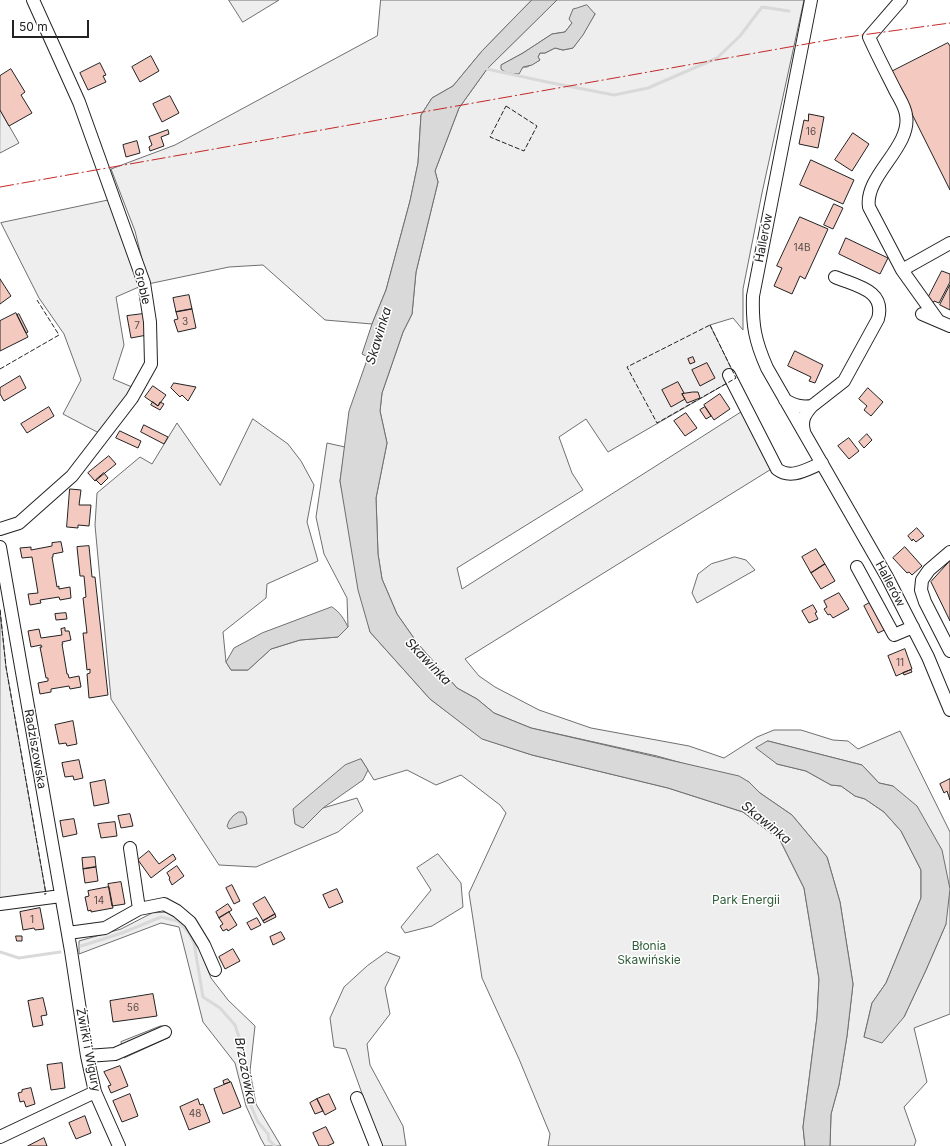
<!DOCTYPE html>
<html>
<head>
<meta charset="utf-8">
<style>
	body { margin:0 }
	#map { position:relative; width:950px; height:1146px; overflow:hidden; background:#fff; font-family:Inter,sans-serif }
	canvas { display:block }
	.scale { position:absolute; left:12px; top:20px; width:77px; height:18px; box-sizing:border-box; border:2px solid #222; border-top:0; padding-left:5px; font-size:12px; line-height:14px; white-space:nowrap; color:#222; -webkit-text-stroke:3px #fff; paint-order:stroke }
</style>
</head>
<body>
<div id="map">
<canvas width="950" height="1146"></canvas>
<div class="scale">50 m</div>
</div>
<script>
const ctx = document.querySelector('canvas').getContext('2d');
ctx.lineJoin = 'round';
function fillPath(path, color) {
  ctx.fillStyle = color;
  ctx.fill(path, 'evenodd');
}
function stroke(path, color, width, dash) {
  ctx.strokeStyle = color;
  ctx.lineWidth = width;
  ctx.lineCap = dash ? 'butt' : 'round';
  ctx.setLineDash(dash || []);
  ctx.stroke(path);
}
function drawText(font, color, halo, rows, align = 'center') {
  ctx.font = font + ' Inter,sans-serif';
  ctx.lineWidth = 3;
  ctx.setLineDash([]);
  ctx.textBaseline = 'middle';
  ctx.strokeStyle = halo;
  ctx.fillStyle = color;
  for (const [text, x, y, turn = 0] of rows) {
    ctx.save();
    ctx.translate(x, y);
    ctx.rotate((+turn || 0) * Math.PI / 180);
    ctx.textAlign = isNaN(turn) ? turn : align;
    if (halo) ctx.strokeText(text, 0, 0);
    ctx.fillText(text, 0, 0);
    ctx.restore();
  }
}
const green = new Path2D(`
	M229,0H279L243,22Z
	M381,0H532L482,51L453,86L432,98L421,115L418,163L410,201L386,290L372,324L325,320L263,265L229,267L148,284L135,231L111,169L175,145L377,36Z
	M557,0H804L762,193L743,289V330L733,318L710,325L736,378L608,452L586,419L559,437L572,473L583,490L457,568L462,589L744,410L773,468L465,659L479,676L495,687L539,710L591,728L689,746L724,758L757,737L774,730H801L833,740L848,741L858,749L900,731L950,832V1014L914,1028L927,1082L904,1107L916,1141L914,1146H830L831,1114L839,1085L847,1036L853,984L840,902L827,857L792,815L760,793L749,782L657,756L531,728L494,713L477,699L457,688L418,644L397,614L382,579L378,554L376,498L387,443L380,411L382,393L403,332L412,314L416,272L438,182L435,171L459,108L487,69ZM595,14L583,34L573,48L563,50L555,48L545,53H540L538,57L540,60L527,67H523L520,70L501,65L523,53L552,34L565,32L572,23ZM768,741L862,765L879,783L893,786L946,924L926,970L904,1017L864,1037L872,1003L886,983L921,898V870L901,831L884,812L865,799L855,796L841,786L831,785L806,771L777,764Z
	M110,200L141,286L116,297L124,345L113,379L132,387L126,399L99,433L63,414L81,380L64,334L39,298L1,223Z
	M253,419L288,444L301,461L314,485L307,522L318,561L267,584L266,598L223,632L226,662L231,670H248L271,649L300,640L338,637L348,627L347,598L324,554L316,517L327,443L345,447L340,481L370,632L430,699L483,739L532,755L668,788L743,812L780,840L804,888L819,979L817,1017L803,1127L805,1146H548L550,1134L519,1059L482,978L469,893L506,813L500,805L461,775L436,785L407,770L374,780L361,759L303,828L323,808L357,798L363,811L338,832L256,867L219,865L111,699L95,525L97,493L140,457L152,464L177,423L220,485Z
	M735,557L746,560L755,570L697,603L692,593L698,574L711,564Z
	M0,610L6,667L46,894L0,900Z
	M438,854L461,883L463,907L432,926L405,933L401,927L431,890L417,868Z
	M171,912L189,922L211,978L228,1000L255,1026L250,1071L256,1104L281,1146H265L261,1139L246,1106L235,1063L203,1022L179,927L161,923L79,954V941L121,929L152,913Z
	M387,952L400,957L385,988L390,1014L367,1044L370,1065L403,1126L406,1146H381L346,1049L334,1047L330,1018L344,987L367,966Z`);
fillPath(green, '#eee');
stroke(green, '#6f6f6f', 1);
const parking = new Path2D(`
	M0,110L19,143L0,153Z
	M161,1026L165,1027L170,1037L124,1058L121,1042Z`);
fillPath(parking, '#ededed');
stroke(parking, '#6f6f6f', 1);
const water = new Path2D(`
	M532,0H557L487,69L459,108L435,171L438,182L416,272L412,314L403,332L382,393L380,411L387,443L376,498L378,554L382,579L397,614L418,644L457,688L477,699L494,713L531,728L739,776L749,782L760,793L792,815L827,857L840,902L853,984L847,1036L839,1085L831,1114L830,1146H805L803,1127L817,1017L819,979L804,888L780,840L743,812L668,788L532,755L482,739L430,699L370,632L358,590L340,481L349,411L368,357L362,354L372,324L386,290L410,201L418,163L421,115L432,98L453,86L482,51Z
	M587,5L595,14L583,35L573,48L563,50L555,48L545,53H540L538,57L540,60L532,65L523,67L519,74L506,73L501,69V65L523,53L552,34L565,32L572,23L569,19L573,9L577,8Z
	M332,607C340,612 344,619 348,627L338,637L300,640L271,649L248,670H231L226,662L234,648L262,633Z
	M768,741L862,765L879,783L893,786L917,806L942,850L950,889L946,924L926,970L904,1017L882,1043L864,1037L872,1003L886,983L921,898V870L901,831L884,812L865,799L855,796L841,786L831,785L806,771L777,764L756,748Z
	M361,759L368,770L363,780L323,808L303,828L295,824L293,809L345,765Z
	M239,812H243L246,817L247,824L229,829L227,826L229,821L233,816Z`);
fillPath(water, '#d9d9d9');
stroke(water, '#6f6f6f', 1);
stroke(new Path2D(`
	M486,66L487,69L547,82L614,95L648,88L717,58L740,36L762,7L789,11
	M81,946L122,933L161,917L178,921L189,933L194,943L203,997L220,1008L235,1025L241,1043L244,1078L251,1106L258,1122L268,1134L269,1140L275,1146
	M0,952L19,958L60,952`), '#d9d9d9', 3);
const building = new Path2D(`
	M948,43L950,46V190L891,72Z
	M151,56L159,71L140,82L132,67Z
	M100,63L106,75L103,76L106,82L88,90L80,73Z
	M11,69L25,92L21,95L32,113L9,126L0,110V76Z
	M170,96L179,113L162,122L153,104Z
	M809,114L824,117L818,148L799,144L804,120L808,121Z
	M168,130L169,134L161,137L164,146L150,151L149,147L152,145L149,137Z
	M853,133L869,144L852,171L835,160Z
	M137,141L140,153L126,157L123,145Z
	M811,160L854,180L843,204L800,185Z
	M834,204L843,208L833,229L824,225Z
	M800,217L828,229L805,279L800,276L792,294L774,286L782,268L777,266Z
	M846,238L888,258L880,274L839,254Z
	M942,271L950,274V282L939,303L934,301L932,305L926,302Z
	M0,279L11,296L0,304Z
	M950,285V310L940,305Z
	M189,295L192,309L176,312L173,298Z
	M192,309L196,328L178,332L174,320L178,319L176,312Z
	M16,313L28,337L0,351V321Z
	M19,314L28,332L26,333L17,315Z
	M143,314L147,335L131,338L127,316Z
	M795,351L823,365L815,383L809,381L811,377L788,366Z
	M693,357L695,362L690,364L688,359Z
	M707,363L715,378L700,386L692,370Z
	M20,376L26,388L4,401L0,394V388Z
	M678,382L684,393L682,394L685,399L671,407L662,390Z
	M174,383L196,387L188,401L182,395L180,397L171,388Z
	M153,386L166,395L158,406L145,397Z
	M868,388L883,402L871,416L864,410L867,406L859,399Z
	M693,392H698L700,398L687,403L682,394Z
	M720,394L730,409L714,420L704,405Z
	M153,402L158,406L160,402L164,404L160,410L151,405Z
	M49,407L54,416L27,433L21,424Z
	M705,407L711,416L706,419L700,410Z
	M686,413L697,428L685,436L674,421Z
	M144,425L168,437L164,444L141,432Z
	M120,431L141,441L138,448L116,438Z
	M867,434L872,440L864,448L859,442Z
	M849,438L859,451L849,459L838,446Z
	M109,456L116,464L95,481L88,473Z
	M104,473L108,478L101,485L96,480Z
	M70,489L81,490L79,505H91L89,526L78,525V528L67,527Z
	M917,528L924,536L916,542L913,539L912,541L908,536Z
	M61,542L63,552L53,554V557H52L57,587L59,586V589L70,587L71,598L60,600L59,597L40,600L41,603L30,605L28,594L38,593L32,557L22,558L20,548L31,547V550L52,546V543Z
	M89,546L92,577H95L108,695L89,698L87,674L90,673V669L87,670L83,633H87L83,598L86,597L84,576H80L77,547Z
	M905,547L922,566L912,575L909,572L907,573L893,558Z
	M816,549L825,564L811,573L802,557Z
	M950,561V621L931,582Z
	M825,564L835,581L821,589L811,573Z
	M839,593L849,609L833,618L830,614L828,615L824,609L827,607L824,601Z
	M875,600L889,628L878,633L864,606Z
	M813,605L817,612L815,613L818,619L809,623L802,611Z
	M66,613L67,619L56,620L55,614Z
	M65,628V631H69L71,640L62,642L63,644H62L67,674H68L69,678L79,676L81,687L70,689L69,686L51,689V692L40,694L38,683L48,681V678H46L40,647H42L41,645L31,647L28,631L39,629L41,638L62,635L61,629Z
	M905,649L912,669L896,676L888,656Z
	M911,670L912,672L904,675L903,673Z
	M73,721L77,744L67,746L66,743L59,744L55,725Z
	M79,760L83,778L74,780L73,776L65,777L62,763Z
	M950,779V800L947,791L944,793L940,784Z
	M105,780L109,803L94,806L90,783Z
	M130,814L133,826L121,828L118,816Z
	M74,819L77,834L63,837L60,821Z
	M115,822L117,836L101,838L98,824Z
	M149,851L159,864L173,854L176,859L151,878L138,860Z
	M95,857L96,867L83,869L82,858Z
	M177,866L184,876L172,885L169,879L170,878L167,873Z
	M96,867L98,881L85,883L83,869Z
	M121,882L125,904L112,906L108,884Z
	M232,885L240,901L234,904L226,888Z
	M109,887L113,908L91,912V910L88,911L85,897L89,896L88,891Z
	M337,889L343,902L329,908L323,895Z
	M265,897L275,914L263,921L253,904Z
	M228,904L232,910L219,918L216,912Z
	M40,908L44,929L35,930L34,928L23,930L20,912Z
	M229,912L237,925L228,931L227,929L223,931L220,926L223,924L219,918Z
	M275,914L276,917L264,923L263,921Z
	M257,918L261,925L251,930L247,923Z
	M281,932L285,939L273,945L270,937Z
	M16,936H22V941H17Z
	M233,949L240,961L225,969L219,957Z
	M153,994L157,1016L113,1022L110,1001Z
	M43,998L47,1015L41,1016L43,1025L33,1027L28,1001Z
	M62,1063L65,1088L51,1090L47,1065Z
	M120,1066L128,1086L111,1093L108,1086L111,1085L104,1072Z
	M228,1079L230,1082L224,1084L223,1081Z
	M231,1082L241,1107L223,1114L214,1089Z
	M31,1088L35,1104L26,1107L24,1101L20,1102L18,1093L22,1092V1090Z
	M130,1094L138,1116L122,1122L113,1101Z
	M329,1094L336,1109L325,1115L317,1099Z
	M198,1099L200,1105L203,1104L210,1122L189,1130L180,1107Z
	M317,1099L323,1111L315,1114L310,1103Z
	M85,1116L91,1133L76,1139L69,1123Z
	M326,1127L334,1143L327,1146H319L313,1133Z
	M44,1138L47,1146H28Z`);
fillPath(building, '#f3c9c0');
stroke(building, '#222', 1);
const minor = new Path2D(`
	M811,0L753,296C752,325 755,341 767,368L887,577L928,657L950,710
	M901,0L869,37C877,55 886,72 895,90C899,98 905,106 906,115C912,147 864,176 869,207L902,270L937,319
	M902,270L950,243
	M922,314L950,326
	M729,375L777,469C791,480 807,469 822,463
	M785,400C794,405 801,408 812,406C805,414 801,420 804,431
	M812,406L844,381L878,319C886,290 856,286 835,277
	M0,529L19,523L72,476L132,398L151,364L150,322L144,283L79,102L33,0
	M0,547L71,951L87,1056L95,1092L119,1146
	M950,552L929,570L922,580L921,590L925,602L950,651
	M857,567L894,635L913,627
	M130,848L139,909
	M0,904L61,896
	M68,933L105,928L139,909L164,904L177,911L190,922L204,945L215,970
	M87,1056L115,1054L165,1032
	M357,1098L376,1146
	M0,1137L95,1092`);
stroke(minor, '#222', 14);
stroke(minor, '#fff', 12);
stroke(new Path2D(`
	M506,106L537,126L524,151L490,137Z
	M710,325L736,378L657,423L627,367Z
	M0,369L59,335L37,300
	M0,610L6,667L46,894H44`), '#222', 1, [5, 2]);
stroke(new Path2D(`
	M0,187L840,38L950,23`), '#c62828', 1, [14, 3, 2, 3]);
drawText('10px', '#564c4a', null, [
	["16",811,132],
	["14B",802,248],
	["3",185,322],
	["7",137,326],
	["11",900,663],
	["14",99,901],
	["1",32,920],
	["56",133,1008],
	["48",195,1114]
]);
drawText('12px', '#222', '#fff', [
	["Hallerów",764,238,-79],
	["Groble",142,286,77],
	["Hallerów",890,584,62],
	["Radziszowska",35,749,80],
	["Żwirki i Wigury",88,1050,79]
]);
drawText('12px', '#2f5e38', '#fff', [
	["Park Energii",746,900],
	["Błonia",649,946],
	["Skawińskie",649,960]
]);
drawText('italic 13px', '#222', '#fff', [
	["Skawinka",379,336,-73],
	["Skawinka",428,662,46],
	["Skawinka",766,823,39],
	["Brzozówka",245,1071,79]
]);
</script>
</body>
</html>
